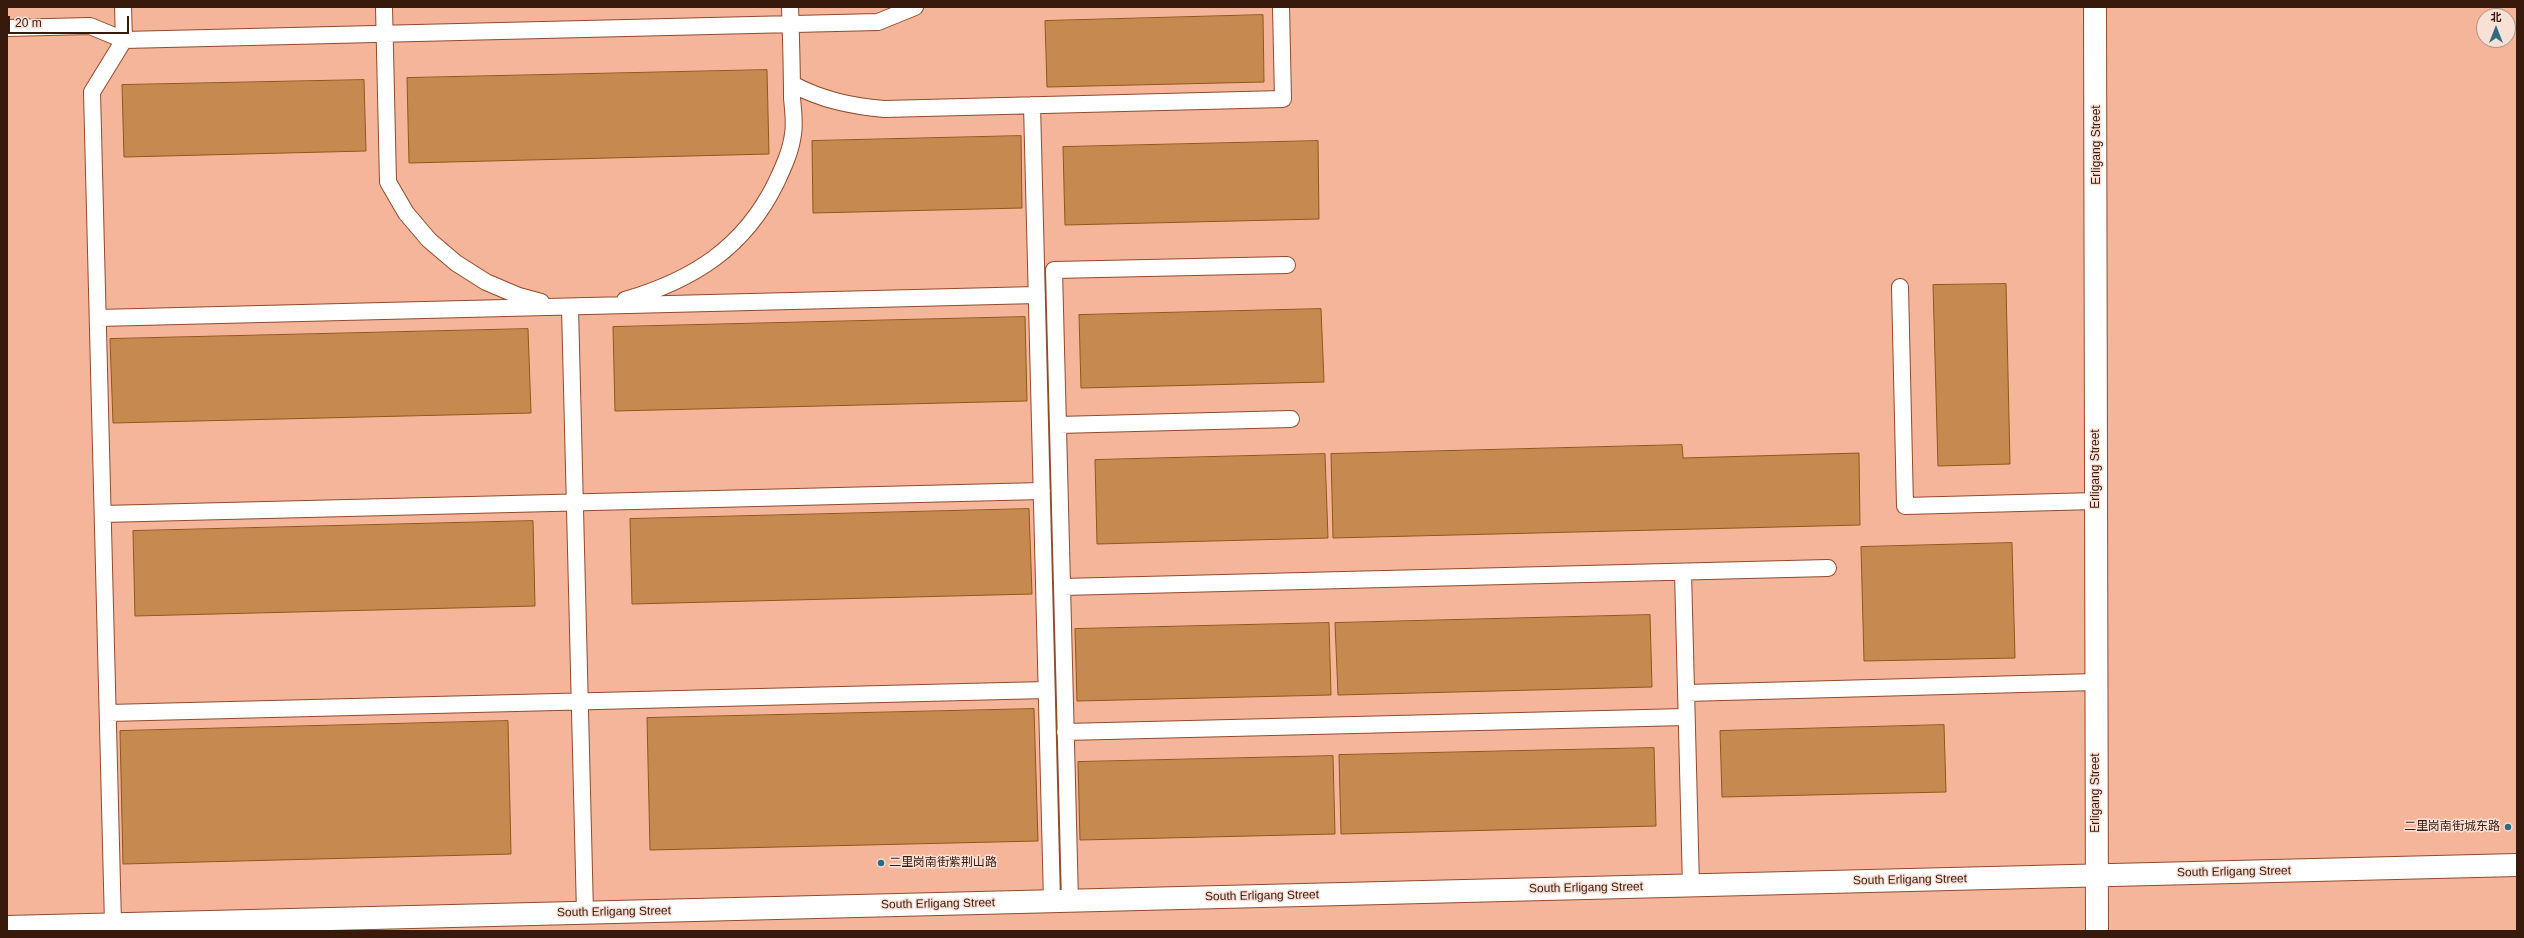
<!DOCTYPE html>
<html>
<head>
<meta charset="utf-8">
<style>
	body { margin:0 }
	#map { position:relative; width:2524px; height:938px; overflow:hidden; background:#f5b59a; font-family:Helvetica,"Noto Sans SC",sans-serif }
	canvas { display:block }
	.frame { position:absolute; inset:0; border:8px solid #381a0d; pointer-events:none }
	.north { position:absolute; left:2476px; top:8px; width:40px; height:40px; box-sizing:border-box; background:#f9e0d6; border:1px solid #ac9186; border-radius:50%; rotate:0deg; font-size:11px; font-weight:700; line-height:16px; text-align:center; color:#381a0d }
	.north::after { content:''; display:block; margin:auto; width:14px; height:18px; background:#2c6b80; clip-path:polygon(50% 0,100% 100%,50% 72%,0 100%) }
	.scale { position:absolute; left:8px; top:16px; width:121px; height:18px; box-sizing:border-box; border:2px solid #381a0d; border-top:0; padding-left:5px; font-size:12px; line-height:14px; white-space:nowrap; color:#381a0d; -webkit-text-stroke:3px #f9e0d6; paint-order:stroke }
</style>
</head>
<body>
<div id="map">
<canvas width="2524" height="938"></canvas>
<div class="frame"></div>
<div class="north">北</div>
<div class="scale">20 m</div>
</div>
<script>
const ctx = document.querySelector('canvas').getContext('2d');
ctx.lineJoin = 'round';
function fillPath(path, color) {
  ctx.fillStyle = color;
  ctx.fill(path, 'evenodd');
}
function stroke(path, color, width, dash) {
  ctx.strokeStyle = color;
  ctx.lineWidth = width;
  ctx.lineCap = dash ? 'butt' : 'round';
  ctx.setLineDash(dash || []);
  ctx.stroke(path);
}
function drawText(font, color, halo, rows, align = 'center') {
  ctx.font = font + ' Helvetica,"Noto Sans SC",sans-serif';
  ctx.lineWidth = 3;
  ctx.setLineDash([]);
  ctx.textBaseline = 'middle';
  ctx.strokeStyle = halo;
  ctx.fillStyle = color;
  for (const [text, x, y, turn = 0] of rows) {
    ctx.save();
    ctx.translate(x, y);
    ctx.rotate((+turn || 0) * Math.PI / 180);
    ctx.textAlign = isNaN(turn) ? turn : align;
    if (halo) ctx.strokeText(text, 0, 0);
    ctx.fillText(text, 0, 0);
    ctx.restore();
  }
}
const building = new Path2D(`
	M1263,15L1264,82L1047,87L1045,21Z
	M767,70L769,154L409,163L407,78Z
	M364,80L366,151L124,157L122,85Z
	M1021,136L1022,208L813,213L812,141Z
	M1318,141L1319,219L1065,225L1063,147Z
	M2006,284L2010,464L1938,466L1933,285Z
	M1321,309L1324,382L1081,388L1079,315Z
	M1025,317L1027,401L615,411L613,327Z
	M528,329L531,413L113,423L110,339Z
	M1682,445L1683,458L1859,453L1860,525L1333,538L1331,454Z
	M1325,454L1328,538L1097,544L1095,460Z
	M1029,509L1032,594L632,604L630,519Z
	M533,521L535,606L135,616L133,531Z
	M2012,543L2015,658L1864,661L1861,547Z
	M1650,615L1652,687L1338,695L1335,623Z
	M1329,623L1331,695L1077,701L1075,629Z
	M1034,709L1038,841L650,850L647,718Z
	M508,721L511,854L123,864L120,731Z
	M1944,725L1946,792L1722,797L1720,731Z
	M1654,748L1656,826L1341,834L1339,755Z
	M1333,756L1335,834L1080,840L1078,762Z`);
fillPath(building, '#c68a51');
stroke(building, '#8f5719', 1);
const lane = new Path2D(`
	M384,7L388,182L406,213L429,240L456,263L486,282L519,296L541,302
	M7,28L90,26L124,40L878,22L915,7
	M792,84C822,100 851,106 884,109L1283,99L1281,7
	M1032,105L1052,901
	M1900,287L1905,506L2096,501
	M625,300C693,280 744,248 776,183C783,168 791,151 793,134C795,123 793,110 792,98C792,68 791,37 790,7
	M570,307L585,913
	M98,318L1037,295
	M1058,425L1291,419
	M103,514L1042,491
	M1683,572L1691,886
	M1062,587L1828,568
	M1686,693L2096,682
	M108,713L1046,690
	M1065,732L1686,717
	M1070,901L1054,270L1287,265
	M113,924L92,92L124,40L123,7`);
const street = new Path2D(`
	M2095,7L2097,931
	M7,927L2517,865`);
stroke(lane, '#914b2c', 18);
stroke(street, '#914b2c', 24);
stroke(lane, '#fff', 16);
stroke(street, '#fff', 22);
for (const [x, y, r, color] of [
	[2508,827,4,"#2c6b80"],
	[881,863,4,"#2c6b80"]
]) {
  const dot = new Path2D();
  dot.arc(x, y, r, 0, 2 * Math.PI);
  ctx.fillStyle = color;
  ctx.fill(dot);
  stroke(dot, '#f9e0d6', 1.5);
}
drawText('12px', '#381a0d', '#f9e0d6', [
	["Erligang Street",2097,145,-90],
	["Erligang Street",2096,469,-90],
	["Erligang Street",2096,793,-90],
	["South Erligang Street",2234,872,-1],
	["South Erligang Street",1910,880,-1],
	["South Erligang Street",1586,888,-1],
	["South Erligang Street",1262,896,-1],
	["South Erligang Street",938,904,-1],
	["South Erligang Street",614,912,-1]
]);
drawText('12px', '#381a0d', '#f9e0d6', [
	["二里岗南街城东路",2500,827],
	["二里岗南街紫荆山路",889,863,"left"]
], 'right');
</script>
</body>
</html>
